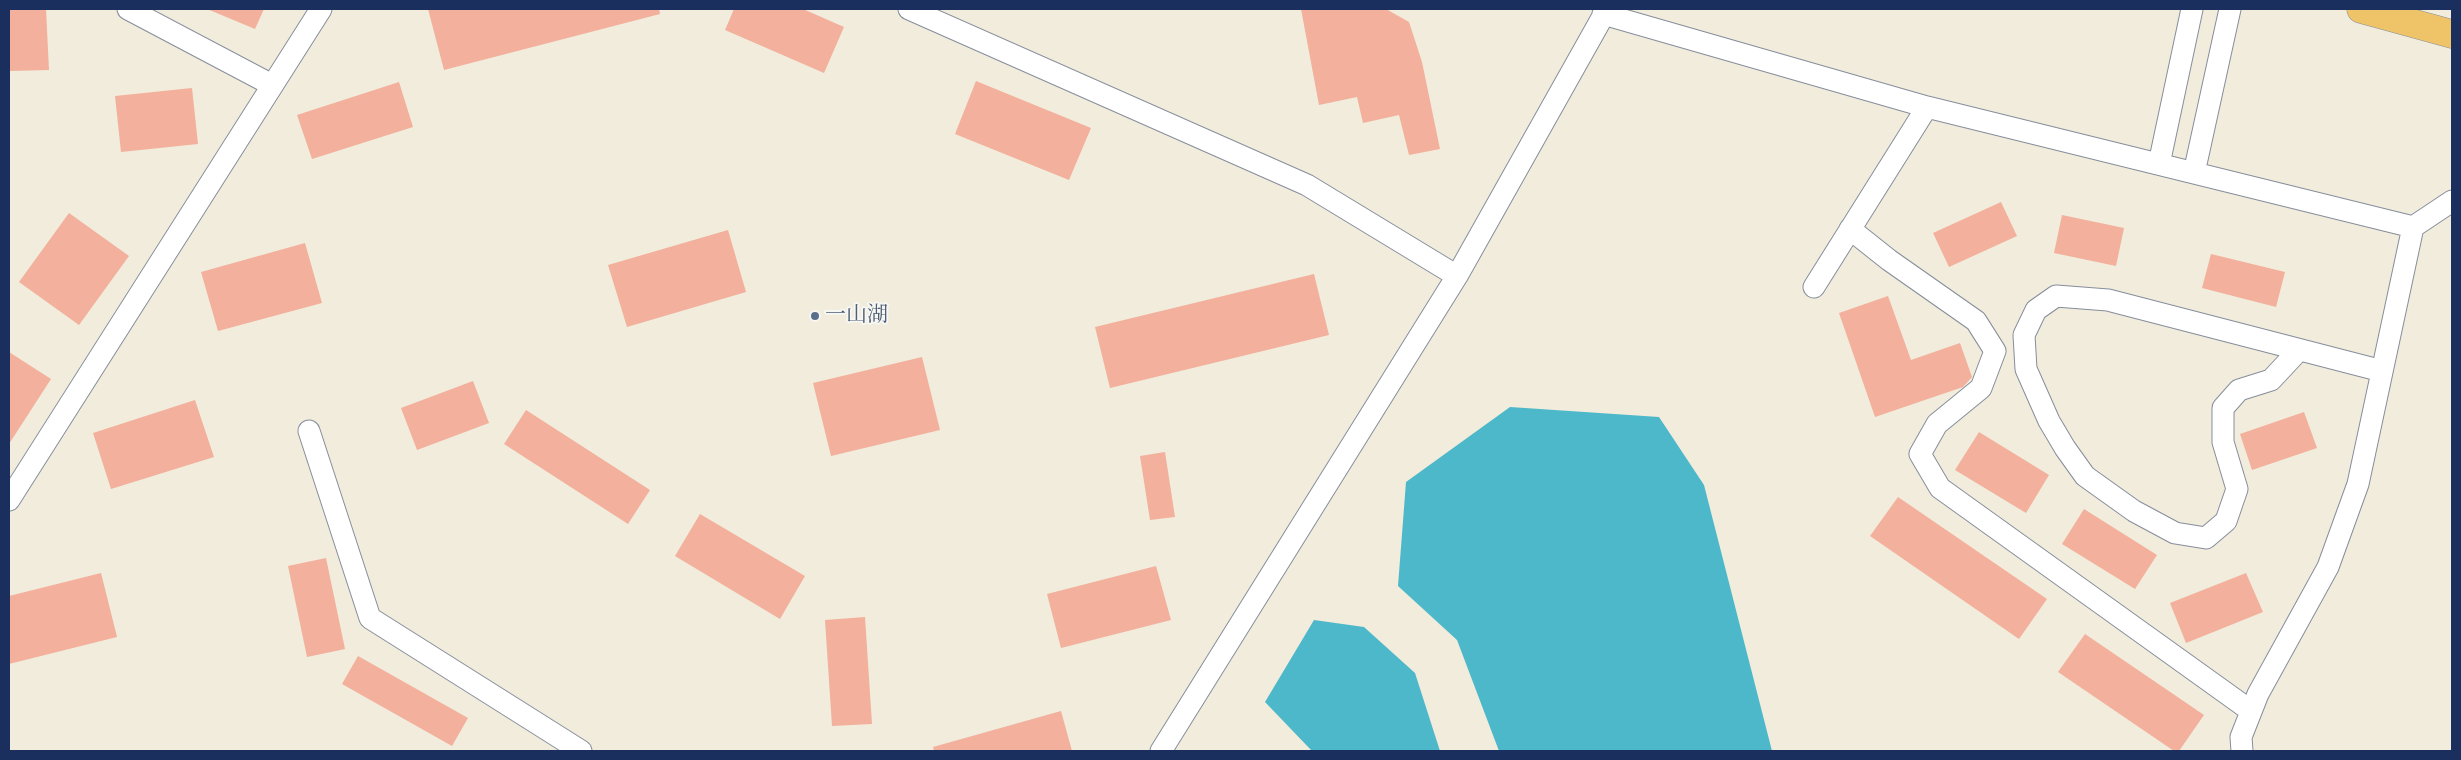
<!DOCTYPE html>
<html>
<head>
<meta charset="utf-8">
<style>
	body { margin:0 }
	#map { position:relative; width:2461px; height:760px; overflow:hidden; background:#f1ecdb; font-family:"IM FELL Double Pica",serif }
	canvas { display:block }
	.frame { position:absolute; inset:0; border:10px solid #1b2f5e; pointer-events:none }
</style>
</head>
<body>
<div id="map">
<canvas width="2461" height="760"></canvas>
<div class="frame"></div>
</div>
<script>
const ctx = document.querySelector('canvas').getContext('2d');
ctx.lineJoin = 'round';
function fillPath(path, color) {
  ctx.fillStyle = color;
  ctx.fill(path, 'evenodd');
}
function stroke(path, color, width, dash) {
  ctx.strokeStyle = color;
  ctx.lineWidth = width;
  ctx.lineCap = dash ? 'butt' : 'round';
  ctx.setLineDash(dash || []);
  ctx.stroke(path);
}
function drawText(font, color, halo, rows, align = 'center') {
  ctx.font = font + ' "IM FELL Double Pica","Noto Serif SC",serif';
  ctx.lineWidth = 4;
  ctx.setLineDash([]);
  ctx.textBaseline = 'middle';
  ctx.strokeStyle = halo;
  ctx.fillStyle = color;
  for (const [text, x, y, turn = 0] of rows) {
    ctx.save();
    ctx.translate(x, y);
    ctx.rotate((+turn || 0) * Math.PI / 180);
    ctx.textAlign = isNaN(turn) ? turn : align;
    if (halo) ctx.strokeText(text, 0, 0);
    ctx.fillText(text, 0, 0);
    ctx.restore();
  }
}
fillPath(new Path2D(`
	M1510,407L1659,417L1704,485L1772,751H1499L1457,640L1398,586L1406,482Z
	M1314,620L1364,627L1415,673L1440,751H1312L1265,702Z`), '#4db8ca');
fillPath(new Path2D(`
	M9,9H46L49,70L9,71Z
	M207,9H264L255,29Z
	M428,9H659L660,14L444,70Z
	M734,9H803L844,27L824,73L725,30Z
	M1301,9H1386L1409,22L1422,62L1440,149L1409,155L1399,115L1363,123L1357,97L1319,105Z
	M976,81L1091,128L1069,180L955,134Z
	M399,82L413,127L312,159L297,115Z
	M192,88L198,144L121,152L115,96Z
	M2001,202L2017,236L1949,267L1933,233Z
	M69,213L129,256L79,325L19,282Z
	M2062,215L2124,228L2116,266L2054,253Z
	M728,230L746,292L627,327L608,265Z
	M305,243L322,303L218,331L201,272Z
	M2211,254L2285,272L2276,307L2202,288Z
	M1314,274L1329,335L1110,388L1095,327Z
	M1888,296L1911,360L1960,343L1972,377L1963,387L1875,417L1839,313Z
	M9,352L51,379L9,444Z
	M922,357L940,430L831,456L813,383Z
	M473,381L489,423L417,450L401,408Z
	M195,400L214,457L111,489L93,433Z
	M526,410L650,490L628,524L504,444Z
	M2304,412L2317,448L2252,470L2240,434Z
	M1979,432L2049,475L2026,513L1955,470Z
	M1165,452L1175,517L1150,520L1140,456Z
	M1898,497L2047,599L2019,639L1870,536Z
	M2084,509L2157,555L2135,589L2062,544Z
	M700,514L805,576L780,619L675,556Z
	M326,558L345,649L307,657L288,566Z
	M1156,566L1171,620L1061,648L1047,594Z
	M101,573L117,637L9,664V596Z
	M2246,573L2263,612L2186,643L2170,603Z
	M865,617L872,724L832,726L825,620Z
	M2085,634L2204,715L2179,751H2174L2058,672Z
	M358,656L468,718L452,746L342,684Z
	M1061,711L1072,751H934L933,747Z`), '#f2b09d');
const minor = new Path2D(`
	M128,9L272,85
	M909,9L1307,185L1457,276
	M1603,14L1927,107L2413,227L2452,201
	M2159,164L2192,9
	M2194,173L2230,9
	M1850,229L1889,260L1976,321L1995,351L1981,388L1937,424L1920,454L1940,488L2251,711
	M1814,287L1927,107
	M2299,350L2271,380L2239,390L2223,408V442L2237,489L2226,521L2206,538L2175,533L2134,511L2085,476L2065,448L2049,421L2026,369L2024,335L2036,310L2056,296L2108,300L2382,371
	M309,431L370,618L581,751
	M9,500L321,9
	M1161,751L1457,276L1607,9
	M2242,751L2241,737L2258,694L2328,567L2358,484L2413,227`);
const highway = new Path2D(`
	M2361,9L2452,34`);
stroke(minor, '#868e9c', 23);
stroke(highway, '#868e9c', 29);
stroke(minor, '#fff', 21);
stroke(highway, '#efc469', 28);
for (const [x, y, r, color] of [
	[815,316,5,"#5c6f8a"]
]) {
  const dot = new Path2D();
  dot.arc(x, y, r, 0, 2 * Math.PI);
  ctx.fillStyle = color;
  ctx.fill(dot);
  stroke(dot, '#f6f6f2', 2);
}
drawText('21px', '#4e5e75', '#f6f6f2', [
	["一山湖",825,316]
], 'left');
</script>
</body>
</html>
